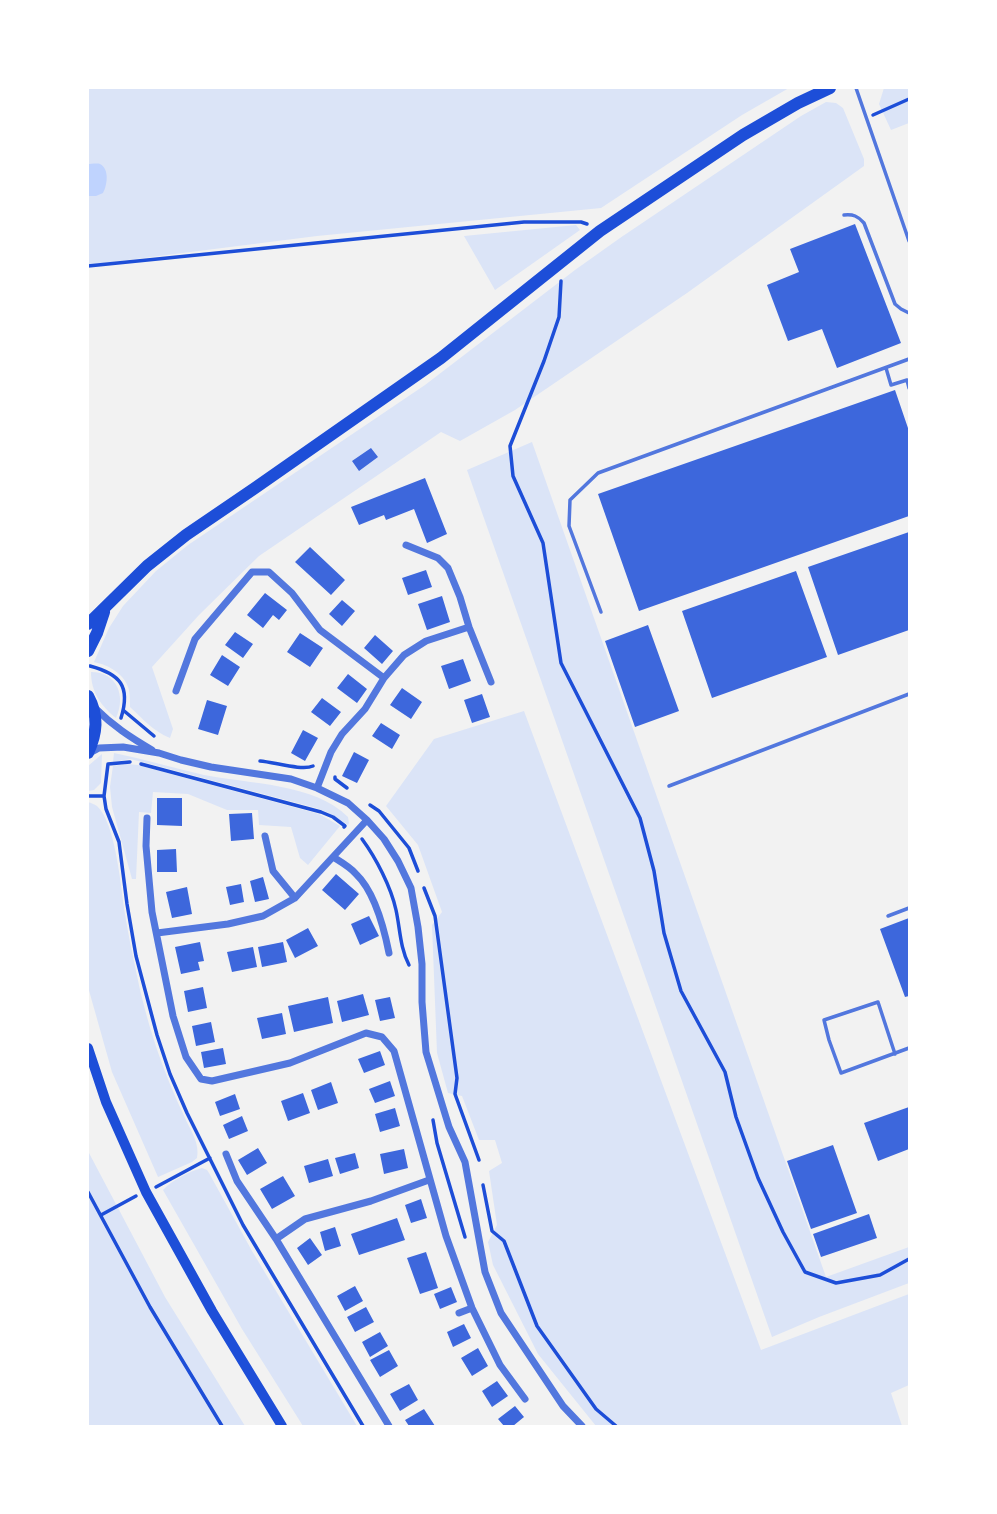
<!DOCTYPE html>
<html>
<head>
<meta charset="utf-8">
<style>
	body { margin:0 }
	#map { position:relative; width:997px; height:1514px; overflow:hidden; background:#f2f2f2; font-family:"Roboto Condensed",sans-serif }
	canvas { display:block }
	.frame { position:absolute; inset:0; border:89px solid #fff; pointer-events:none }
</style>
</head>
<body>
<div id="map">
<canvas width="997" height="1514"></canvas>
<div class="frame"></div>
</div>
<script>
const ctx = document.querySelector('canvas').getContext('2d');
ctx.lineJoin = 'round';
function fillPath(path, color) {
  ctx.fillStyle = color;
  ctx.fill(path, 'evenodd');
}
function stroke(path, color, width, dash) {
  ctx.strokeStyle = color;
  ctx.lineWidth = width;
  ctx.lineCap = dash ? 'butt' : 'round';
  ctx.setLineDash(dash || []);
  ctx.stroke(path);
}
fillPath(new Path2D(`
	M88,88H789L742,115L601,208L317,236L88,265Z
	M884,88H909V123L891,130L879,104Z
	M826,102L836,103L843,108L864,159V166L687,293L515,410L460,441L441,432L259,556L199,615L152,667L173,729L170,738C153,731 144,720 130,707C130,702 130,695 129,690C125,674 109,665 94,662L109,628L123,606L156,571L188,545L425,385L575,270L620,238L801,116Z
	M576,225L580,230L495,290L464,236Z
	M532,442L826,1277L909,1247V1283L819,1317L772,1337L467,470Z
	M91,672C118,672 126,697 116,718C101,706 91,692 91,672Z
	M524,711L761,1350L909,1294V1385L891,1393L902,1426H596L538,1354L493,1265L488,1242L497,1225L489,1171L502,1163L495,1140H479L462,1096L448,1093L437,1053L432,925L442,912L418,845L386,806L434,739Z
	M114,753C144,759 174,768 204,775C249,784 314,783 348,817L349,823L348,825L329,813L316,808L154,765L130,759L113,762Z
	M102,754L101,783L94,790L88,791V766Z
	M127,764L138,765L319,814L340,826L308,865L300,858L291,827L259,825L258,810H227L188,794L153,792L151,813L139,812L136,879H132L112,807L110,787L113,766Z
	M88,802C91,803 94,804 97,806C116,823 121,889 125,914C128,933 132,952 136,971C146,1022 163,1072 185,1118C191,1131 200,1144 197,1158L192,1162L158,1177L112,1072L88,987Z
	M88,1145L89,1153L165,1297L245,1426H88Z
	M202,1168L207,1170L209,1173L252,1251L357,1426H303L242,1329L163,1190C172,1180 190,1171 202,1168Z`), '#dbe4f7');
fillPath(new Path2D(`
	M88,164C90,164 98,163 100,164C110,169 107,186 103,193L96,196H88Z`), '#bfd3fe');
fillPath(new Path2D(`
	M855,224L901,343L837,368L822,329L788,341L767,285L799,272L790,249Z
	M895,390L909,431V516L639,611L598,494Z
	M371,448L378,457L359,471L352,461Z
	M425,478L447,534L427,543L414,509L386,520L384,515L359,525L351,507Z
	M909,532V630L838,655L808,567Z
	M310,547L345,580L331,595L295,562Z
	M426,570L432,587L408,595L402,578Z
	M796,571L827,657L712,698L682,611Z
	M265,593L287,610L279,620L273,615L263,628L247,615Z
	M442,596L450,622L427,630L418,604Z
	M342,600L355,611L342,626L329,614Z
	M648,625L679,711L635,727L605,641Z
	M235,632L253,644L243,658L225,645Z
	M300,633L323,648L310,667L287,652Z
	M375,635L393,651L382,664L364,648Z
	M222,655L240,667L228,686L210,675Z
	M463,659L471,681L449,689L441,666Z
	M348,674L367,689L357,703L337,688Z
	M402,688L422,702L411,719L390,705Z
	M482,694L490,717L472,723L464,700Z
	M322,698L341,712L330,726L311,712Z
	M207,700L227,706L218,735L198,729Z
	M381,723L400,735L392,749L372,736Z
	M303,730L318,738L305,761L291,753Z
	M354,752L369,760L357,783L342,776Z
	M157,798H182V826L157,825Z
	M252,813L254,839L231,841L229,814Z
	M176,849L177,872H157V850Z
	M336,874L359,894L345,910L322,890Z
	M263,877L269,899L255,902L250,881Z
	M241,884L244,902L230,905L226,887Z
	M187,887L192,914L172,918L166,892Z
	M369,916L379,936L360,945L351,924Z
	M909,918V996L905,997L880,929Z
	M308,928L318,946L295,958L286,940Z
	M200,942L204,961L198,962L200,970L181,974L175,947Z
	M283,942L287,962L262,967L258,947Z
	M253,947L257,967L232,972L227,952Z
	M203,987L207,1008L188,1012L184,991Z
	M363,994L369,1015L342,1022L337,1001Z
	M328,997L333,1023L294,1032L288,1006Z
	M390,997L395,1018L380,1021L375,1000Z
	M282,1013L286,1034L262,1039L257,1018Z
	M211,1022L215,1042L196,1046L192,1026Z
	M223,1048L226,1064L204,1068L201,1052Z
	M380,1051L385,1065L364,1073L358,1059Z
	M390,1081L395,1096L375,1103L369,1089Z
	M331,1082L338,1103L318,1110L311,1090Z
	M303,1093L310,1113L288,1121L281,1101Z
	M235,1094L240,1109L220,1116L215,1102Z
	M909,1107V1149L878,1161L864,1123Z
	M395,1108L400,1126L380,1132L375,1114Z
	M242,1116L248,1131L229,1139L223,1125Z
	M833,1145L857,1213L811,1229L787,1161Z
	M258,1148L267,1163L247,1175L238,1160Z
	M404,1149L408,1168L384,1174L380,1154Z
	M355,1153L359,1168L340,1174L335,1158Z
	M328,1159L333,1176L309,1183L304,1166Z
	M283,1176L295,1196L272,1209L260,1189Z
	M421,1199L427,1218L411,1223L405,1205Z
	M869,1214L877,1238L821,1257L813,1234Z
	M397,1218L405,1240L359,1255L351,1234Z
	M335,1227L341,1246L325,1251L320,1232Z
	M310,1238L322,1255L308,1265L297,1248Z
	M426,1252L438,1288L420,1294L407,1258Z
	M355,1286L363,1301L345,1311L337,1296Z
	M451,1287L457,1302L440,1309L434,1294Z
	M366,1307L374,1322L355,1332L347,1317Z
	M464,1324L471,1338L453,1347L447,1332Z
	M380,1332L388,1346L370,1357L362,1342Z
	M478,1348L488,1366L472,1376L461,1358Z
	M389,1350L398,1366L380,1377L370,1360Z
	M497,1381L508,1396L492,1407L482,1391Z
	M409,1384L418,1400L400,1411L390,1394Z
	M515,1406L524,1417L513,1426H504L498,1419Z
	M424,1409L435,1426H409L405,1420Z`), '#3d67dc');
stroke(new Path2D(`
	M873,115L909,99
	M88,266L524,222H581L587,224
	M561,281L559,317L544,361L510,446L513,476L543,543L561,663L640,818L654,871L664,933L681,991L725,1072L736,1117L758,1178L783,1232L805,1272L836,1283L880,1275L909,1259
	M90,666C120,674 131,686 121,718
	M123,710L154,736
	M260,761C274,762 302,771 313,766
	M108,764L130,762
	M108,764L104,796L106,809L119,842L127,904L136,956L157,1035L170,1074L187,1113L243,1225L363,1426
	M141,764L321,812L333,817L345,826L344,827
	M335,777V779L347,788
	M88,796H103
	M370,805L379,811L409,848L418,871
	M362,839C376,858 391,887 396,910C400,928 400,948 409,965
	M424,888L435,916L457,1078L455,1094L479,1160
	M433,1120L437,1143L465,1237
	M483,1185L492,1231L504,1241L537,1326L596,1409L616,1426
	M156,1187L210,1158
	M88,1192L150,1307L222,1426
	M101,1215L136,1196`), '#1d4ed8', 3.5);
stroke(new Path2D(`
	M856,88L909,241
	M844,215C853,214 858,216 864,223L895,304L901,309L909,313
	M886,368L891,385L907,380L909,388
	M601,612L569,526L570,500L598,473L909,359
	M669,786L909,694
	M888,916L909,908
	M895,1054L878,1002L824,1020L829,1040L841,1073L909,1048`), '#5277de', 3.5);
stroke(new Path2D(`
	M406,545L438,558L448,568L460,597L469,627L491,682
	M176,691L195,639L252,572H269L292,593L320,630L384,678
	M95,708C113,726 130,737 152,750
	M88,754L99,748L123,747L159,753L181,760L211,767L291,779L317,788L348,803L367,820L384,839L398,861L411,888L418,927L422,964V1002L426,1052L449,1127L465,1162L485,1272L501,1313L563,1406L582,1426
	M317,788L331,752L342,734L365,709L384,678L404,655L426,641L469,627
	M147,818L146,846L152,912L173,1016L186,1057L201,1079L212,1081L290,1063L366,1033L382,1037L394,1051L446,1236L472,1308L500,1365L525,1399
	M265,836L273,871L295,898
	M333,857C341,862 350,867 356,874C375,892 384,928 389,953
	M157,933L228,924L263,916L295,898L367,820
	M226,1154L237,1181L276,1239L389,1426
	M276,1239L305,1219L371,1201L429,1180
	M459,1313L472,1308`), '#5277de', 7);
stroke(new Path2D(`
	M88,1048L106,1102L146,1192L212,1311L282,1426`), '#1d4ed8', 10);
stroke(new Path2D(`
	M88,624L147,566L186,535L255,488L441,358L600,231L743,135L798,103L830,88
	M88,651L97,633L104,612
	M88,696C99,716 97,733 88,753`), '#1d4ed8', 12);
</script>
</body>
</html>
